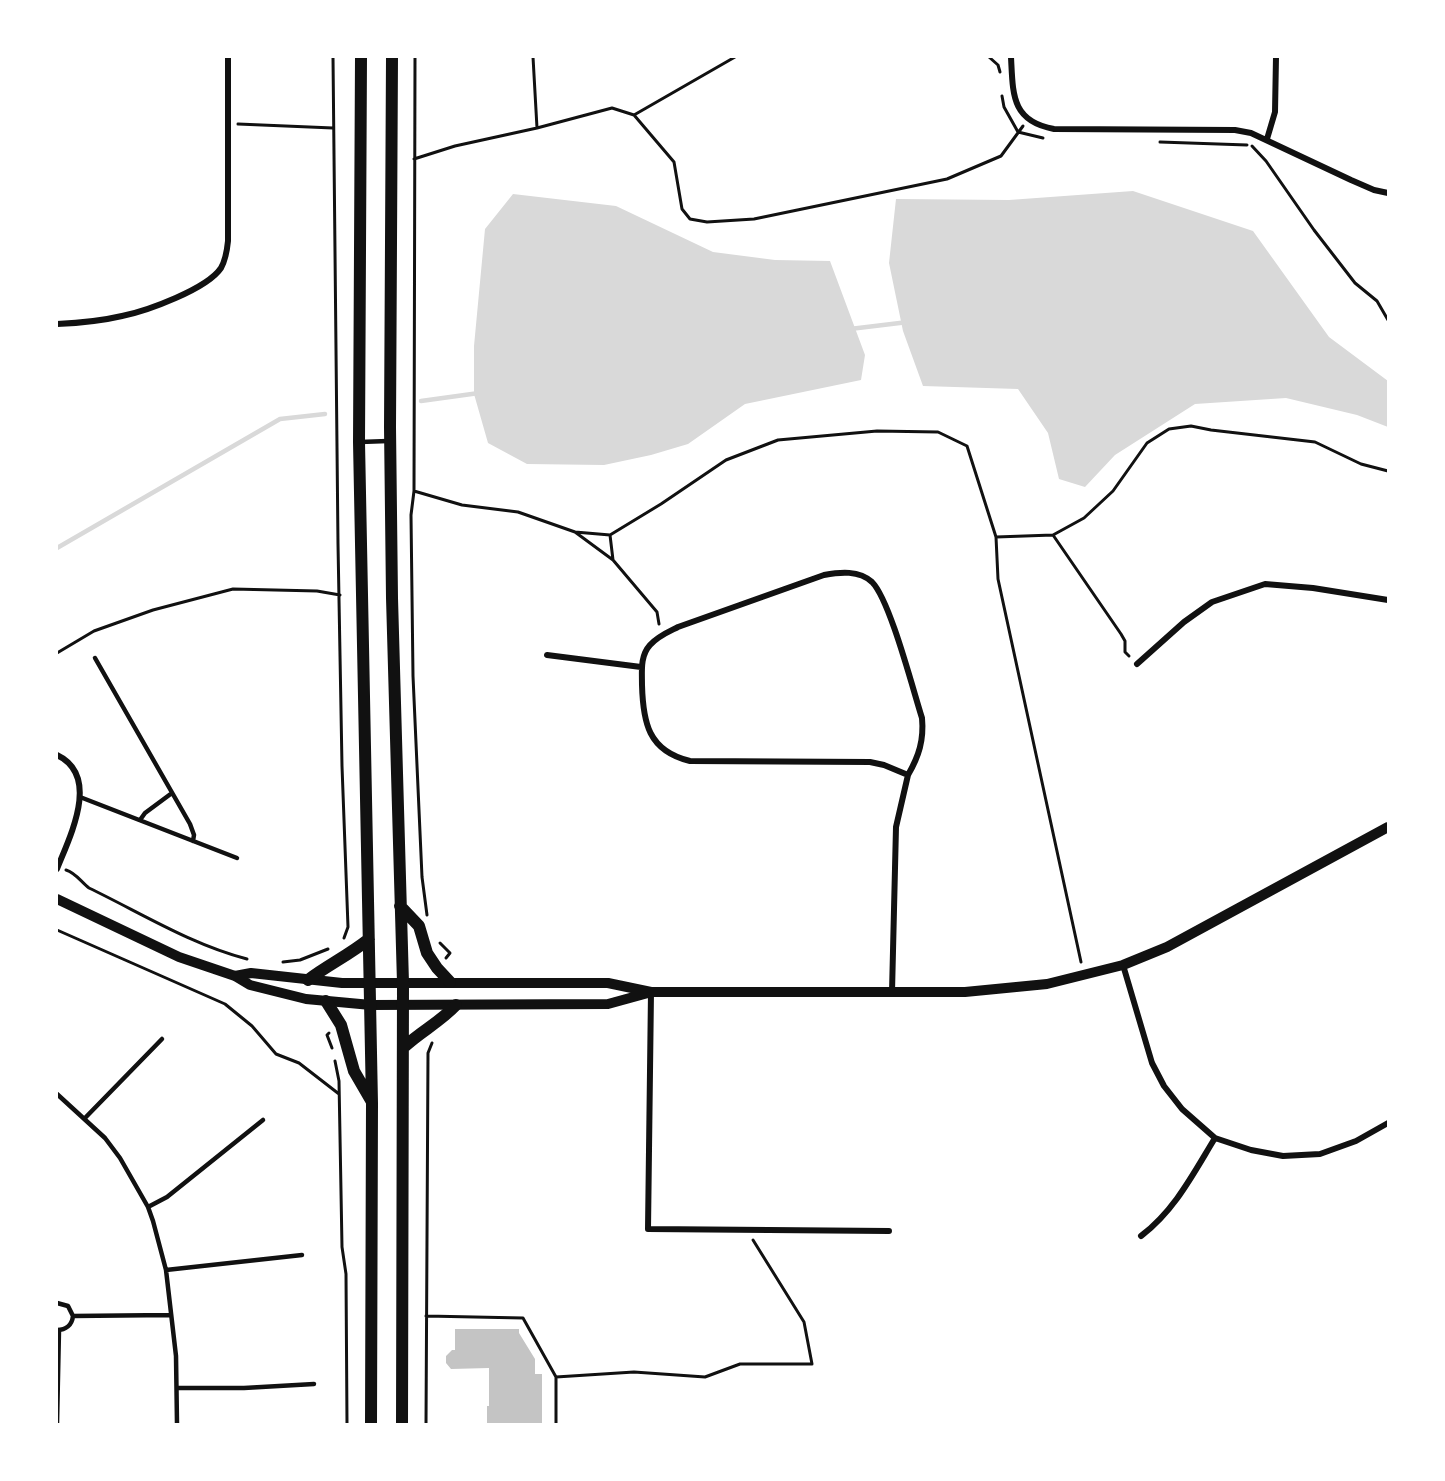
<!DOCTYPE html>
<html>
<head>
<meta charset="utf-8">
<style>
	body { margin:0 }
	#map { position:relative; width:1445px; height:1481px; overflow:hidden; background:#fff; font-family:"Work Sans",sans-serif }
	canvas { display:block }
	.frame { position:absolute; inset:0; border:58px solid #fff; pointer-events:none }
</style>
</head>
<body>
<div id="map">
<canvas width="1445" height="1481"></canvas>
<div class="frame"></div>
</div>
<script>
const ctx = document.querySelector('canvas').getContext('2d');
ctx.lineJoin = 'round';
function fillPath(path, color) {
  ctx.fillStyle = color;
  ctx.fill(path, 'evenodd');
}
function stroke(path, color, width, dash) {
  ctx.strokeStyle = color;
  ctx.lineWidth = width;
  ctx.lineCap = dash ? 'butt' : 'round';
  ctx.setLineDash(dash || []);
  ctx.stroke(path);
}
fillPath(new Path2D(`
	M1133,191L1253,231L1329,337L1388,381V427L1357,415L1286,398L1195,404L1115,455L1085,487L1059,479L1048,433L1018,389L923,386L903,331L889,263L896,199L1009,200Z
	M513,194L616,206L713,252L775,260L830,261L865,355L861,380L745,404L688,444L651,455L604,465L527,464L488,443L474,394V346L485,229Z`), '#d9d9d9');
stroke(new Path2D(`
	M850,329L908,322
	M421,401L479,393
	M57,548L280,419L325,414`), '#d9d9d9', 4.5);
fillPath(new Path2D(`
	M455,1329H519V1333L535,1359V1374H542V1424H487V1406H489V1368L451,1369L446,1363V1356L452,1350H455Z`), '#c4c4c4');
stroke(new Path2D(`
	M333,57L338,544L342,766L348,927L344,938
	M415,57L414,491L411,515L413,676L422,877L427,915
	M533,57L537,128
	M989,57L998,65L1000,72
	M1002,96L1004,107L1018,132L1043,138
	M634,115L735,57
	M238,124L333,128
	M1160,142L1247,145
	M1252,146L1266,161L1314,230L1355,283L1377,301L1388,320
	M414,159L455,146L537,128L612,108L634,115L674,162L682,209L690,219L707,222L754,219L947,179L1001,156L1023,126
	M414,491L462,505L518,512L575,532
	M610,535L661,504L726,460L778,440L877,431L938,432L967,446L996,537L998,579L1081,962
	M1053,535L1121,634L1125,641V652L1129,656
	M996,537L1053,535L1084,518L1113,491L1147,443L1169,429L1191,426L1211,430L1315,442L1361,464L1388,471
	M613,560L575,532L610,535L613,560L657,612L659,624
	M57,653L94,631L153,610L233,589L317,591L340,595
	M66,870C76,873 81,882 89,888C141,913 190,944 247,959
	M57,930L225,1004L252,1026L276,1054L299,1063L339,1094
	M440,943L450,953L446,958
	M283,962L300,960L328,949
	M329,1033L327,1035L332,1048
	M335,1061L339,1081L342,1247L346,1274L347,1424
	M426,1316L523,1318L556,1377V1424
	M556,1377L634,1372L705,1377L740,1364H812L804,1322L753,1240
	M426,1424L428,1053L432,1043`), '#111', 3);
stroke(new Path2D(`
	M360,442L388,441
	M95,658L190,824L194,835L193,841
	M80,797L237,858
	M140,820L145,813L172,793
	M57,1094L105,1138L120,1158L148,1207L153,1221L166,1270L176,1356L177,1424
	M85,1118L162,1039
	M148,1207L167,1197L263,1120
	M166,1270L302,1255
	M57,1303L68,1306L73,1316C72,1325 66,1330 57,1330
	M73,1316L171,1315
	M177,1388H244L314,1384
	M57,1424L59,1330`), '#111', 4.5);
stroke(new Path2D(`
	M1011,57C1013,94 1011,121 1054,129L1235,130L1251,133L1351,180L1374,190L1388,193
	M1267,139L1275,112L1276,57
	M57,324C79,323 101,321 122,316C147,311 207,289 221,268C226,259 227,251 228,241V57
	M547,655L641,667
	M1137,664L1184,622L1212,602L1265,584L1313,588L1388,600
	M57,755C101,776 70,836 57,869
	M1123,965L1152,1063L1164,1086L1182,1109L1215,1138L1251,1150L1283,1156L1320,1154L1356,1141L1388,1123
	M651,992L648,1229L889,1231
	M892,992L896,827L908,775L884,765L870,762L690,761C648,751 643,722 642,685C642,671 640,656 650,645C658,636 668,632 678,627L824,575C840,572 859,570 872,582C890,600 913,690 922,718C924,740 919,756 908,775
	M1141,1236C1175,1210 1193,1174 1215,1138`), '#111', 6);
stroke(new Path2D(`
	M57,899L179,957L235,976L250,985L306,999L371,1005L608,1004L648,993
	M235,976L251,973L342,983H608L651,992H965L1047,984L1123,965L1167,947L1388,827`), '#111', 10);
stroke(new Path2D(`
	M361,57L359,442L372,1103L371,1424
	M392,57L390,427L392,598L403,983L402,1424
	M400,906L419,926L427,953L437,968L450,982
	M308,980C328,965 349,955 369,939
	M326,1001L341,1025L354,1071L372,1102
	M403,1048C421,1031 439,1023 456,1005`), '#111', 12);
</script>
</body>
</html>
